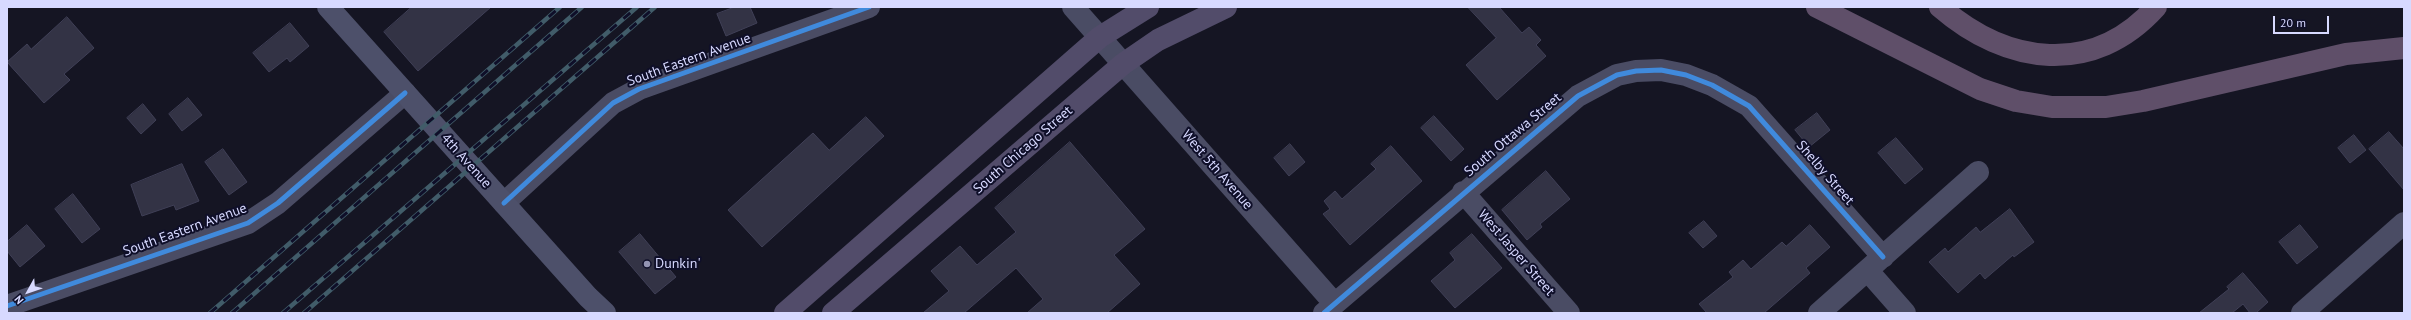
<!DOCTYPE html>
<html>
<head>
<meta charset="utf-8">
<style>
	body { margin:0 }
	#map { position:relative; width:2411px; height:320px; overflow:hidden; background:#151523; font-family:"PT Sans",sans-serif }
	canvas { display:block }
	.frame { position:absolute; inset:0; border:8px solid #d7d9ff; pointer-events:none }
	.north { position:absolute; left:8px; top:272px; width:40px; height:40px; -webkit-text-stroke:3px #0f0f29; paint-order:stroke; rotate:230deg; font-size:11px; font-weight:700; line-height:16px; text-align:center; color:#d7d9ff }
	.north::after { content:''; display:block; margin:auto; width:14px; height:18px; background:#d7d9ff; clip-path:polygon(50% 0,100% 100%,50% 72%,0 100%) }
	.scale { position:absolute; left:2273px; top:16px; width:56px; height:18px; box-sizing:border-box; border:2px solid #d7d9ff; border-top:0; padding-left:5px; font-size:12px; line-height:14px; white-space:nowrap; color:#d7d9ff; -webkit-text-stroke:3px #0f0f29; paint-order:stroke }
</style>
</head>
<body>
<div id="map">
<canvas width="2411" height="320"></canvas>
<div class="frame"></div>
<div class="north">N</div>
<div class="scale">20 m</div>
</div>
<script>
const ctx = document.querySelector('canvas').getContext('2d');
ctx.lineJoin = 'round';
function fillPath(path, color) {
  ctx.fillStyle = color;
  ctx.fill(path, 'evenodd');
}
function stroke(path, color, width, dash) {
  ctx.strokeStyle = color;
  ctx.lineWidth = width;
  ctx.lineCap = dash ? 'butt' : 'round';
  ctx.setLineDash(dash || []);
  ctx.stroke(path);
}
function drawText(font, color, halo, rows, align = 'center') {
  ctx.font = font + ' "PT Sans",sans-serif';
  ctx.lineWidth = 4;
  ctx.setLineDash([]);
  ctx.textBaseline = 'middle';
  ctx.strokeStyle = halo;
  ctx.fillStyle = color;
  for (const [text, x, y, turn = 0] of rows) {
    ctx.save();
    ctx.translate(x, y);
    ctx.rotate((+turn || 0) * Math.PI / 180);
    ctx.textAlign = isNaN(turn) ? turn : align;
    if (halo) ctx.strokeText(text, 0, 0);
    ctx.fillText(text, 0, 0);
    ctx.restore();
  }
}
const building = new Path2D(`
	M412,7H491L418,71L384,32Z
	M735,7H750L757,23L726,36L717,14Z
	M1468,7H1499L1522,33L1529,27L1541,40L1536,45L1546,56L1497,100L1466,65L1496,38Z
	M67,17L94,48L64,74L70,80L44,103L7,62L27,44L31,49Z
	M290,23L309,46L290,62L287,58L269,72L253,53Z
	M188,98L202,115L182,131L169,114Z
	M143,104L156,120L141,134L127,118Z
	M1817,113L1830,130L1809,147L1795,130Z
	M1434,116L1464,149L1451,161L1421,128Z
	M866,117L884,136L762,247L728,210L813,133L829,150Z
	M2389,132L2404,149V190L2369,149Z
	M2354,135L2366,150L2350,163L2338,148Z
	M1896,138L1923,169L1905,184L1878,153Z
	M1070,142L1145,229L1114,255L1140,284L1107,313H1027L1043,299L1016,268L964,313H923L949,291L931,271L960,246L977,265L1016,232L995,208Z
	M1290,144L1305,162L1289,176L1274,158Z
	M1391,146L1422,181L1350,245L1323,214L1330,209L1324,201L1335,191L1342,199L1376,169L1371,164Z
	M223,149L247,182L229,195L205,162Z
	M182,164L199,201L176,210L174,205L142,216L131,185Z
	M1546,171L1570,199L1540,224L1542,227L1527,240L1502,210Z
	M73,194L100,229L82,243L55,209Z
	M2010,209L2034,242L2014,257L2013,255L1985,279L1980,273L1958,293L1929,262L1945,248L1948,252L1976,227L1980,232Z
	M1704,221L1717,236L1703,248L1689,233Z
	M27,225L45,246L20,267L7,251V242Z
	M1810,225L1830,247L1806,268L1810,273L1764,313H1707L1699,304L1733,277L1729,272L1743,260L1751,269L1782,242L1786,246Z
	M2300,225L2318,247L2297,264L2279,242Z
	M640,234L676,277L655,294L619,252Z
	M1472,234L1502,268L1455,308L1431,281L1455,260L1450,253Z
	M2243,273L2268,302L2256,313H2250L2243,304L2232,313H2199L2229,289L2227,287Z`);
fillPath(building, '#333345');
stroke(building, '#404057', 1);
stroke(new Path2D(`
	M1073,7L1334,303
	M1463,192L1569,313
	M504,203L613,103L639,89L869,7
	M1868,271L1905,313
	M7,306L248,223L278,203L405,93
	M1324,313L1578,96L1617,75L1636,71L1661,70L1686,75L1712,85L1749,106L1883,257
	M1819,313L1978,172
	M2302,313L2404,223`), '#4a4c64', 22);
stroke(new Path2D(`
	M328,7L588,297L605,313`), '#4d506a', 22);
stroke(new Path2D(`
	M785,313L1100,37L1148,7
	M833,313L1123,64L1158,40L1226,7`), '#524c6a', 22);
stroke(new Path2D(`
	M1817,7L1980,89L2016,101L2052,107H2106L2143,101L2346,54L2404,48
	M1940,7C2007,65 2093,77 2156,7`), '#5f4f69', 22);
const rail = new Path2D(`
	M210,313L560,7
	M232,313L582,7
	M283,313L637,7
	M304,313L655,7`);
stroke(rail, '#415c69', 4.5);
stroke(rail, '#0f0f29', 3, [9]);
stroke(new Path2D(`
	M504,203L613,103L639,89L869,7
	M7,306L248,223L278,203L405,93
	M1324,313L1578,96L1617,75L1636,71L1661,70L1686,75L1712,85L1749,106L1883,257`), '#408adc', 5);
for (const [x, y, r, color] of [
	[647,264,4,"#9394b2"]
]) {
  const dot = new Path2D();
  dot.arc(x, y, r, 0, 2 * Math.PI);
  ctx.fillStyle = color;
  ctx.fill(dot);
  stroke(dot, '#0f0f29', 1.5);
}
drawText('14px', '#d7d9ff', '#0f0f29', [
	["South Eastern Avenue",689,60,-20],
	["South Ottawa Street",1513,135,-40],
	["South Chicago Street",1023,150,-41],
	["4th Avenue",466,161,48],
	["West 5th Avenue",1217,170,49],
	["Shelby Street",1825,173,49],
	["South Eastern Avenue",185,230,-20],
	["West Jasper Street",1516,253,49]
]);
drawText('14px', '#d7d9ff', '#0f0f29', [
	["Dunkin'",655,264]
], 'left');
</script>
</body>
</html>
